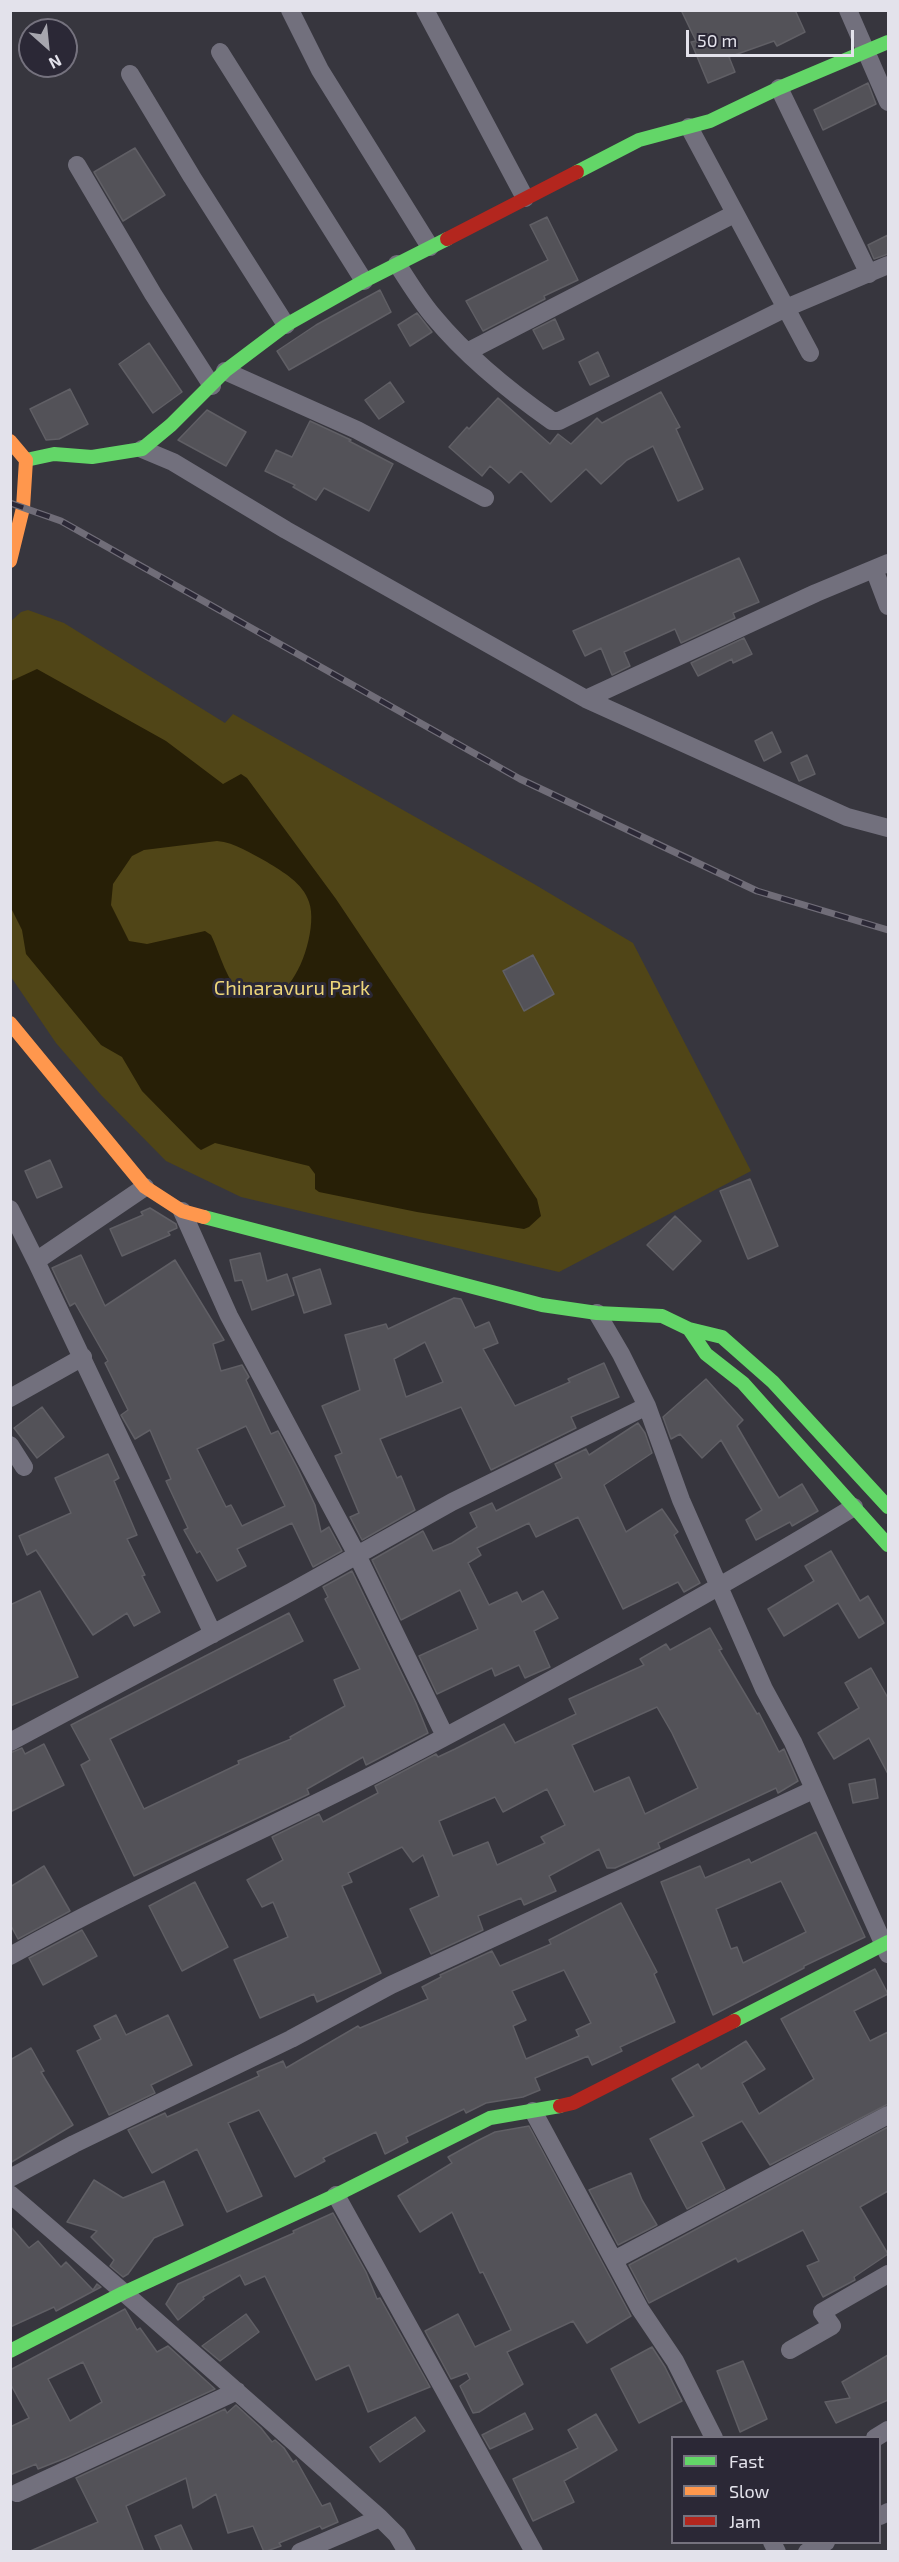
<!DOCTYPE html>
<html>
<head>
<meta charset="utf-8">
<style>
	body { margin:0 }
	#map { position:relative; width:899px; height:2562px; overflow:hidden; background:#37363e; font-family:"Exo 2",sans-serif }
	canvas { display:block }
	.frame { position:absolute; inset:0; border:12px solid #e3e2eb; pointer-events:none }
	.legend { position:absolute; left:671px; top:2436px; width:210px; height:108px; box-sizing:border-box; background:#2b2836; border:2px solid #75727e; margin:0; padding:8px 10px; list-style:none; font-size:18px; color:#e3e2eb }
	.legend li { display:flex; align-items:center; gap:12px; height:30px }
	.legend b { width:30px; border:2px solid #75727e }
	.north { position:absolute; left:18px; top:18px; width:60px; height:60px; box-sizing:border-box; background:#2b2836; border:2px solid #75727e; border-radius:50%; rotate:153deg; font-size:16px; font-weight:700; line-height:24px; text-align:center; color:#e3e2eb }
	.north::after { content:''; display:block; margin:auto; width:21px; height:27px; background:#a7a6ae; clip-path:polygon(50% 0,100% 100%,50% 72%,0 100%) }
	.scale { position:absolute; left:686px; top:30px; width:168px; height:27px; box-sizing:border-box; border:3px solid #e3e2eb; border-top:0; padding-left:8px; font-size:18px; line-height:21px; white-space:nowrap; color:#e3e2eb; -webkit-text-stroke:4px #2b2836; paint-order:stroke }
</style>
</head>
<body>
<div id="map">
<canvas width="899" height="2562"></canvas>
<div class="frame"></div>
<ul class="legend">
<li><b style="height:8px;background:#63d668"></b>Fast</li>
<li><b style="height:8px;background:#ff974d"></b>Slow</li>
<li><b style="height:8px;background:#b3261e"></b>Jam</li>
</ul>
<div class="north">N</div>
<div class="scale">50 m</div>
</div>
<script>
const ctx = document.querySelector('canvas').getContext('2d');
ctx.lineJoin = 'round';
function fillPath(path, color) {
  ctx.fillStyle = color;
  ctx.fill(path, 'evenodd');
}
function stroke(path, color, width, dash) {
  ctx.strokeStyle = color;
  ctx.lineWidth = width;
  ctx.lineCap = dash ? 'butt' : 'round';
  ctx.setLineDash(dash || []);
  ctx.stroke(path);
}
function drawText(font, color, halo, rows, align = 'center') {
  ctx.font = font + ' "Exo 2",sans-serif';
  ctx.lineWidth = 6;
  ctx.setLineDash([]);
  ctx.textBaseline = 'middle';
  ctx.strokeStyle = halo;
  ctx.fillStyle = color;
  for (const [text, x, y, turn = 0] of rows) {
    ctx.save();
    ctx.translate(x, y);
    ctx.rotate((+turn || 0) * Math.PI / 180);
    ctx.textAlign = isNaN(turn) ? turn : align;
    if (halo) ctx.strokeText(text, 0, 0);
    ctx.fillText(text, 0, 0);
    ctx.restore();
  }
}
fillPath(new Path2D(`
	M28,610L64,623L225,723L233,714L534,884L633,943L751,1171L559,1272L241,1197L166,1161L101,1095L56,1043L11,977L10,622L21,612Z`), '#504517');
fillPath(new Path2D(`
	M37,669L166,741L223,784L241,774L247,778L336,899L537,1199L541,1216L529,1227L524,1229L417,1212L319,1192L315,1189V1174L309,1166L215,1143L201,1150L197,1147L142,1091L122,1057L101,1045L26,954L22,930L11,908V681ZM217,841C236,843 250,853 267,862C283,872 303,883 309,902C317,924 303,971 286,987C281,992 273,995 266,996C257,998 252,1000 244,995C227,984 220,953 211,935L205,931L147,944L129,941L111,905L113,884L132,856L144,850Z`), '#271f06');
const building = new Path2D(`
	M681,10H795L805,32L777,46L774,41L729,57L735,72L708,83L691,42L696,41Z
	M868,83L876,104L823,130L814,110Z
	M135,148L165,195L123,221L94,172Z
	M547,217L578,280L544,296L545,299L483,331L466,301L548,260L530,225Z
	M888,235V254L874,259L868,245Z
	M380,290L391,312L289,370L277,351L316,325Z
	M417,313L432,332L410,346L398,325Z
	M555,319L564,339L543,349L533,330Z
	M149,343L182,392L153,413L119,364Z
	M598,352L609,376L590,385L579,362Z
	M390,382L404,402L379,419L365,400Z
	M70,389L88,424L59,439L46,440L30,409Z
	M661,392L680,427L676,429L703,489L678,501L653,446L627,460L601,484L586,469L551,502L521,471L509,483L490,466L482,476L449,447L467,427L469,429L498,398L550,444L558,434L571,444L597,418L602,423Z
	M207,410L246,432L226,466L178,440Z
	M310,421L351,440L349,441L393,464L369,511L324,488L316,500L293,487L295,485L265,471L276,450L292,457Z
	M739,558L759,602L733,613L735,618L681,643L675,629L624,652L630,666L612,675L601,648L585,656L573,631Z
	M744,638L752,654L733,663L732,659L698,676L691,663Z
	M772,732L781,752L764,761L755,741Z
	M807,755L815,774L799,781L791,763Z
	M533,955L554,994L524,1011L503,971Z
	M50,1160L62,1187L37,1198L25,1171Z
	M750,1179L778,1246L748,1259L720,1191Z
	M150,1208L176,1224L177,1228L168,1232L170,1235L122,1256L110,1229L143,1215L141,1212Z
	M675,1216L701,1241L673,1270L647,1245Z
	M260,1253L267,1281L287,1274L294,1295L252,1310L242,1280L235,1281L230,1260Z
	M81,1255L105,1306L175,1260L224,1340L213,1344L221,1371L242,1365L249,1377L246,1380L271,1434L278,1431L298,1469L315,1505L321,1532L329,1527L342,1551L313,1567L292,1523L237,1549L246,1566L217,1581L200,1551L197,1553L184,1530L188,1528L166,1481L171,1479L150,1430L135,1439L121,1415L128,1410L105,1363L108,1361L75,1303L70,1306L52,1268ZM246,1426L285,1506L242,1526L231,1505L226,1507L197,1449Z
	M320,1269L331,1304L304,1313L293,1278Z
	M454,1298L461,1299L475,1328L489,1322L498,1343L483,1349L515,1406L570,1382L568,1379L604,1363L619,1397L571,1417L576,1428L491,1470L461,1407L380,1439L397,1478L401,1476L415,1510L362,1540L350,1517L359,1513L335,1456L342,1453L322,1406L360,1390L345,1335L386,1324L388,1329ZM425,1342L443,1382L406,1397L394,1359Z
	M706,1379L743,1420L737,1426L779,1498L802,1484L818,1511L792,1526L790,1522L756,1540L746,1520L762,1510L721,1440L702,1458L680,1434L671,1439L663,1417Z
	M42,1407L64,1437L37,1458L14,1428Z
	M638,1423L645,1433L652,1453L604,1485L626,1532L662,1509L678,1532L674,1535L700,1583L684,1592L678,1582L623,1609L578,1517L536,1537L529,1523L477,1548L481,1555L468,1563L489,1605L517,1592L522,1602L543,1591L558,1618L534,1631L550,1667L525,1678L519,1665L495,1676L492,1668L437,1694L419,1656L478,1629L460,1590L401,1620L372,1560L423,1531L433,1551L452,1543L477,1527L470,1513L492,1503L496,1511L562,1478L555,1464L586,1449L589,1455Z
	M108,1454L119,1478L114,1481L137,1535L127,1539L145,1575L142,1576L160,1612L134,1626L127,1613L93,1635L36,1550L27,1555L19,1536L71,1513L55,1478Z
	M831,1551L860,1601L868,1596L884,1623L859,1638L838,1603L784,1636L768,1609L814,1581L805,1566Z
	M352,1571L416,1703L428,1733L366,1765L363,1757L307,1789L309,1794L134,1876L81,1765L90,1760L71,1725L289,1613L303,1641L110,1739L144,1809L239,1764L238,1761L291,1739L290,1737L345,1706L334,1680L360,1669L325,1599L328,1597L323,1587Z
	M40,1591L78,1677L10,1706V1605Z
	M710,1628L722,1649L719,1650L757,1714L759,1713L779,1752L784,1749L798,1781L778,1793L776,1788L658,1843L660,1848L615,1868H607L599,1849L549,1876L556,1891L524,1905L521,1898L478,1916L483,1930L431,1954L410,1909L439,1896L423,1855L413,1862L402,1847L348,1873L352,1882L342,1886L381,1973L317,2002L314,1994L260,2018L234,1960L288,1937L273,1902L262,1907L247,1880L283,1860L272,1837L319,1814L323,1822L378,1793L375,1786L436,1754L438,1757L455,1749L504,1724L515,1743L576,1714L569,1699L644,1665L640,1659L666,1644L670,1650ZM657,1707L672,1733L698,1788L645,1814L629,1777L594,1792L572,1745ZM547,1789L565,1825L541,1837L545,1843L497,1865L488,1842L453,1856L439,1821L495,1797L503,1812Z
	M871,1668L888,1698V1774L869,1738L834,1759L818,1733L859,1708L845,1683Z
	M44,1744L64,1785L10,1812V1753L22,1748L25,1754Z
	M875,1779L878,1798L853,1803L849,1784Z
	M816,1832L865,1937L804,1966V1968L713,2015L661,1882L700,1866L705,1878L749,1859L751,1863ZM781,1881L806,1932L743,1963L737,1947L731,1949L716,1909Z
	M44,1866L70,1911L18,1939L10,1924V1887Z
	M195,1882L228,1947L182,1971L149,1906Z
	M621,1903L657,1972L654,1974L675,2022L620,2047L622,2051L592,2065L588,2056L535,2078L540,2090L523,2097L486,2103L466,2113L464,2109L406,2137L408,2142L385,2154L376,2132L323,2158L325,2161L295,2177L259,2110L228,2123L262,2196L227,2212L197,2149L152,2173L128,2130L165,2113L167,2117L174,2114L259,2076L257,2072L283,2061L286,2068L358,2026L360,2028L428,1999L422,1987L441,1977L440,1975L492,1951L500,1966L551,1944L549,1940ZM564,1970L591,2023L576,2030L579,2036L526,2059L513,2026L526,2020L512,1991Z
	M82,1930L97,1956L43,1985L29,1958Z
	M875,1969L888,1994L854,2011L870,2041L888,2032V2104L770,2165L742,2121L701,2142L725,2189L687,2209L650,2139L694,2116L672,2079L698,2064L701,2069L746,2041L765,2069L742,2083L759,2114L814,2079L781,2019Z
	M116,2015L126,2035L168,2015L192,2065L151,2085L155,2093L109,2115L77,2051L101,2039L94,2026Z
	M31,2048L44,2071L41,2072L73,2125L10,2163V2060Z
	M529,2126L631,2316L587,2343L573,2321L507,2352L523,2384L479,2412L473,2413L460,2386L470,2379L467,2373L451,2379L425,2331L458,2314L475,2347L511,2330L483,2272L480,2273L452,2212L420,2232L398,2196L452,2163L448,2157L477,2141L495,2132Z
	M888,2127V2191L860,2207L888,2254L854,2277L855,2280L823,2297L807,2266L819,2261L803,2230L738,2262L736,2258L649,2303L629,2265Z
	M631,2173L642,2200L657,2225L618,2245L589,2190Z
	M94,2180L123,2198L164,2181L183,2225L154,2238L128,2274L123,2277L110,2266L114,2260L91,2237L97,2231L67,2222Z
	M333,2213L366,2272L377,2299L380,2298L430,2387L368,2412L349,2365L316,2380L265,2276L245,2285L240,2275L203,2297L204,2299L178,2320L166,2304L178,2284L294,2233L293,2231Z
	M10,2226L29,2248L38,2241L61,2267L66,2262L93,2290L97,2284L101,2287L56,2311L54,2307L10,2327Z
	M125,2309L137,2330L140,2328L157,2352L168,2346L215,2389L66,2458L38,2469L36,2464L10,2475V2427L29,2418L10,2383V2370ZM83,2362L102,2402L70,2421L48,2379Z
	M246,2314L259,2332L220,2361L202,2346Z
	M652,2347L665,2367L682,2401L639,2423L611,2369Z
	M888,2355V2400L836,2423L825,2402L850,2398L842,2382Z
	M743,2361L767,2419L740,2432L717,2371Z
	M236,2405L261,2428L272,2442L275,2440L284,2448L293,2462L296,2460L322,2506L330,2503L338,2522L322,2529L320,2526L279,2543L281,2546L264,2552L253,2526L228,2533L216,2494L193,2508L186,2478L126,2506L144,2552H28L98,2522L76,2478L225,2409L227,2413Z
	M525,2413L533,2429L490,2449L482,2435Z
	M596,2414L617,2450L564,2481L574,2502L533,2521L513,2479L578,2448L568,2430Z
	M415,2417L425,2431L380,2462L370,2447Z
	M181,2525L193,2552H162L155,2536Z`);
fillPath(building, '#535258');
stroke(building, '#605f65', 1.5);
stroke(new Path2D(`
	M290,10L320,70L430,247
	M425,10L525,198
	M848,10L888,102
	M220,52L364,281
	M130,74L192,177L286,325
	M779,88L869,274
	M689,127L810,353
	M77,165L153,294L212,386
	M397,264C409,282 420,301 434,317C468,358 509,391 552,421H559L786,308L888,265
	M467,352L734,214
	M225,371L357,430L485,498
	M142,449L173,462L286,530L586,699L816,593L888,563
	M874,569L888,606
	M586,699L847,817L888,828
	M10,1209L36,1261L145,1187
	M182,1211L229,1316L357,1555L445,1736
	M36,1261L213,1634
	M597,1313L621,1354L647,1406L681,1500L764,1689L793,1742L888,1954
	M10,1398L83,1357
	M10,1445L24,1467
	M10,1742L291,1592L452,1502L647,1406
	M10,1956C133,1887 263,1832 388,1767C546,1684 702,1599 854,1507
	M533,2111L640,2309L675,2361L714,2438
	M10,2178L74,2144L291,2039L391,1985L813,1790
	M10,2194C135,2301 257,2409 380,2518L397,2535L407,2552
	M336,2195L534,2552
	M614,2260L888,2115
	M790,2350L832,2326L822,2312L888,2274
	M875,2438L888,2430
	M17,2493L237,2391
	M880,2516L888,2512
	M772,2542L777,2552
	M300,2552L380,2518
	M807,2552L826,2542`), '#72707d', 18);
stroke(new Path2D(`
	M577,172L639,140L710,121L779,88L888,42
	M26,460L54,454L92,457L142,449L171,425L225,371L286,325L364,281L447,239
	M204,1217L542,1305L597,1313L662,1316L689,1329L722,1337L773,1382L888,1507
	M689,1329L706,1354L743,1383L888,1545
	M734,2021L888,1942
	M10,2351L123,2293L336,2195L490,2118L560,2106`), '#63d668', 14);
stroke(new Path2D(`
	M10,441L26,460L23,508L10,561
	M10,1023L145,1187L182,1211L204,1217`), '#ff974d', 14);
stroke(new Path2D(`
	M447,239L577,172
	M560,2106L573,2103L734,2021`), '#b3261e', 14);
const rail = new Path2D(`
	M10,503L61,521L520,779L757,891L888,930`);
stroke(rail, '#706d78', 7);
stroke(rail, '#2b2836', 4.5, [14]);
drawText('20px', '#eed67a', '#2b2836', [
	["Chinaravuru Park",292,988]
]);
</script>
</body>
</html>
